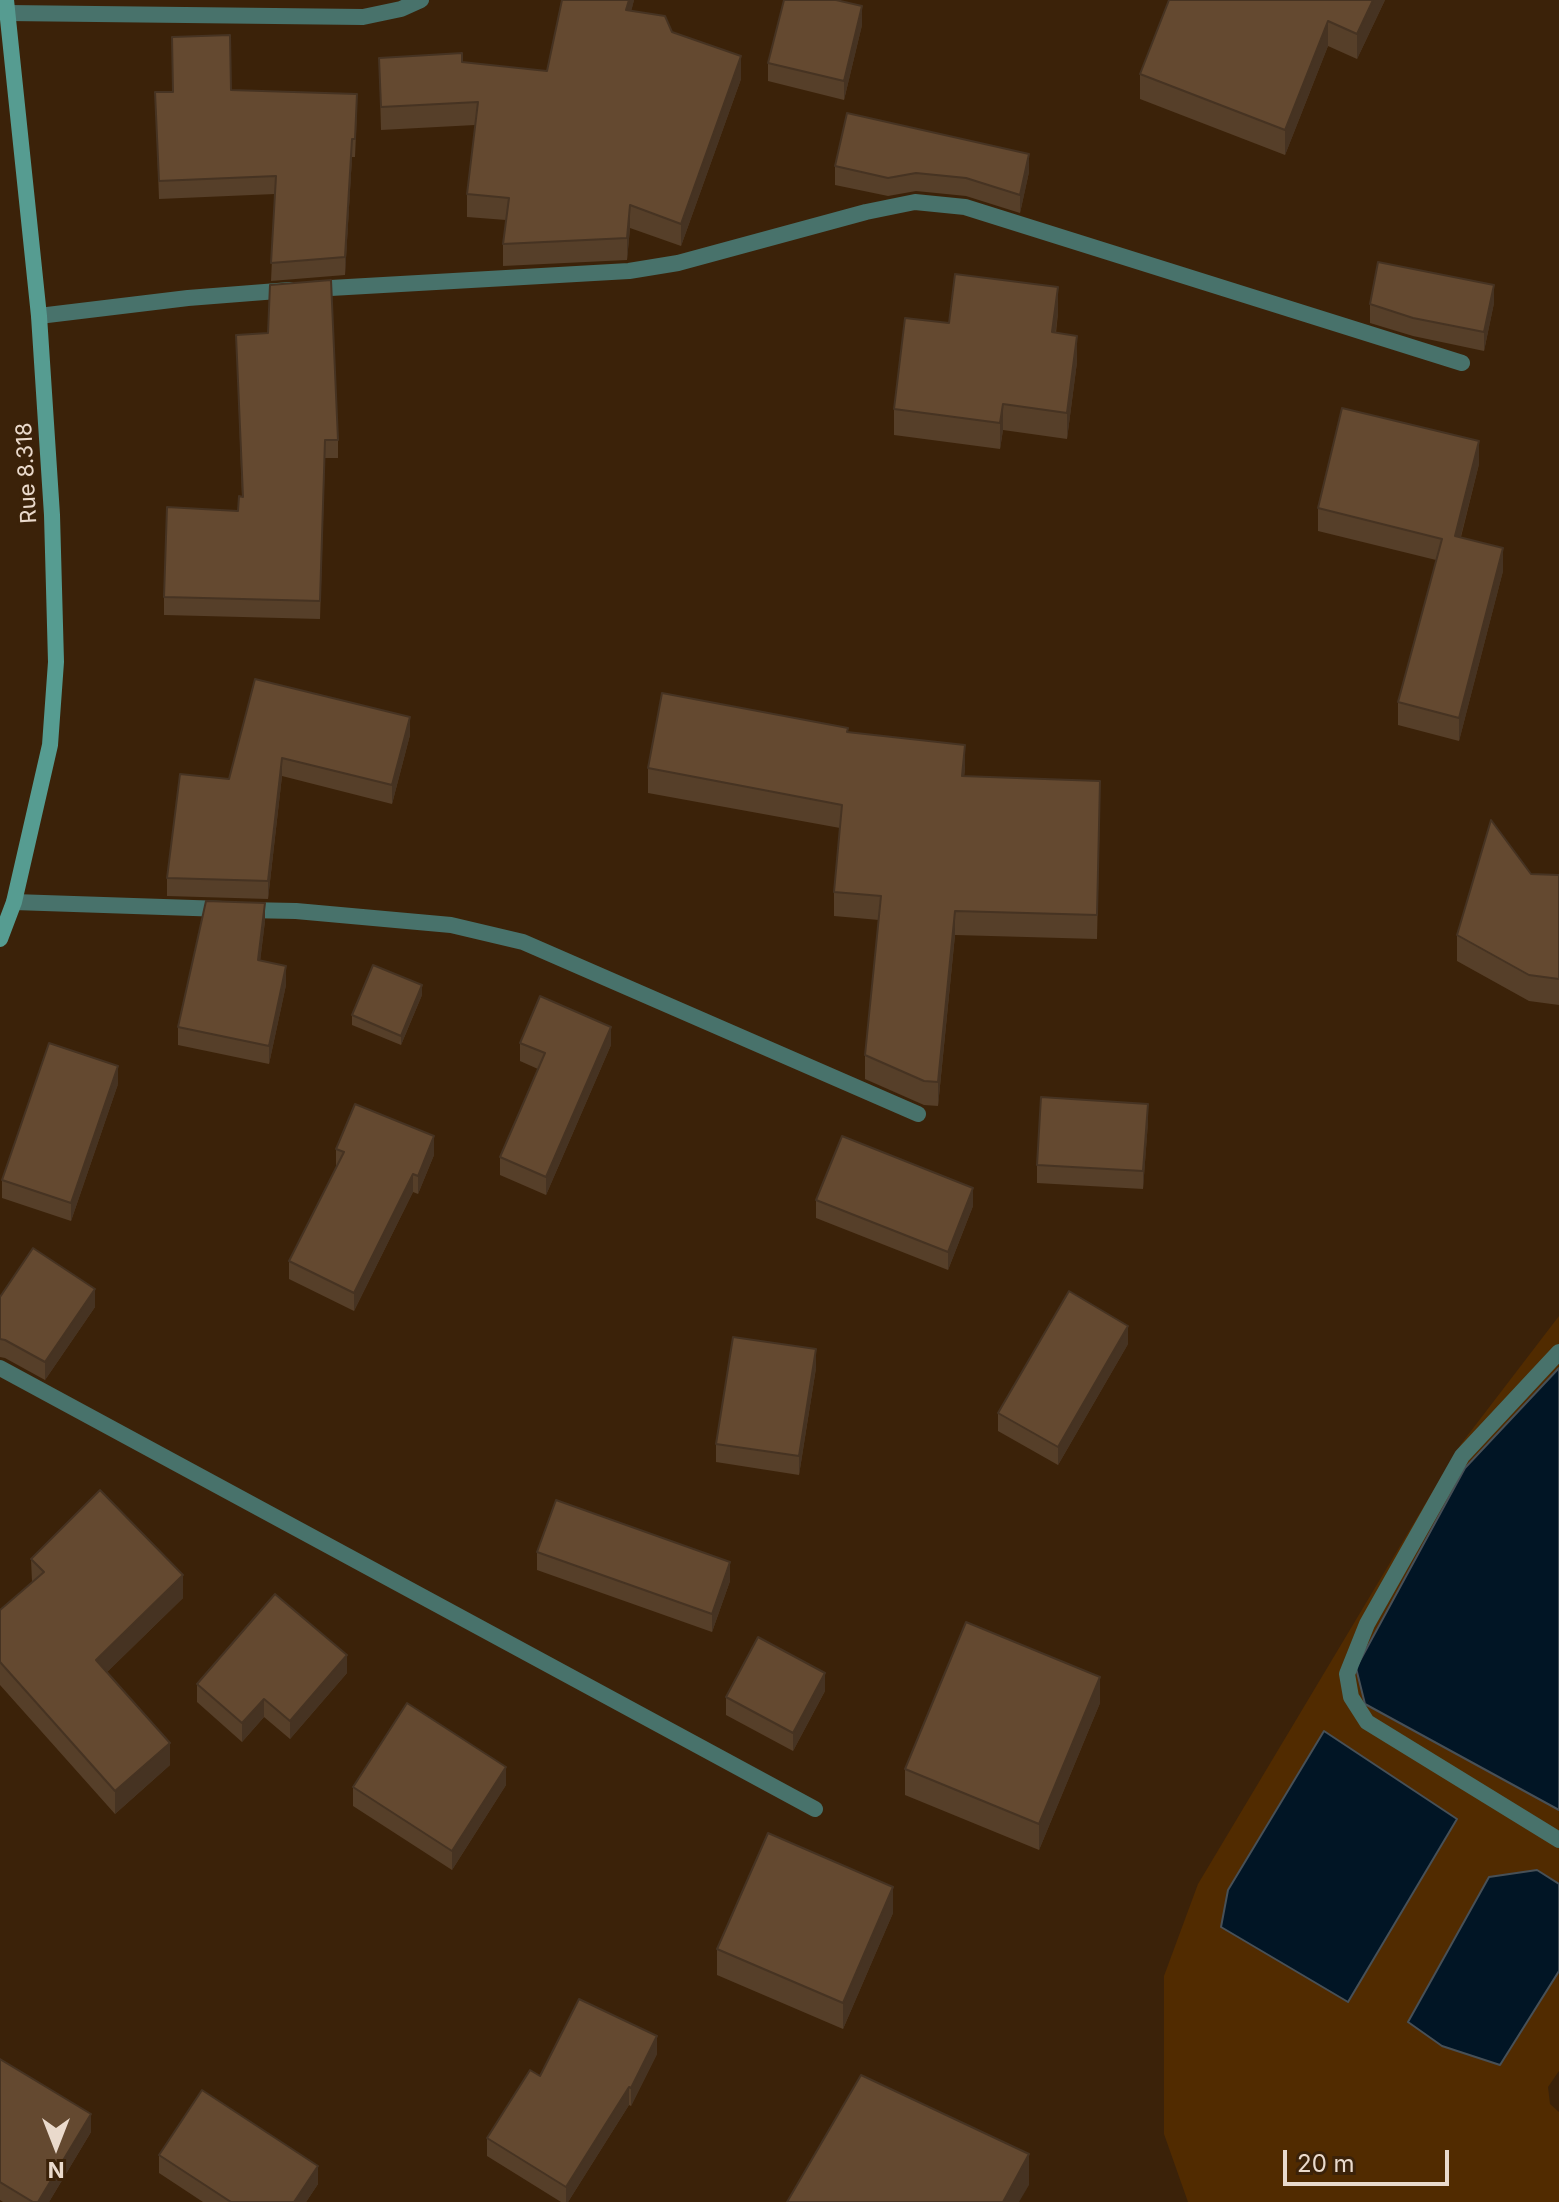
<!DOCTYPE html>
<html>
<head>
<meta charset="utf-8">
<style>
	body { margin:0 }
	#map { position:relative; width:1559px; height:2202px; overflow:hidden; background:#3b2209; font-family:Inter,sans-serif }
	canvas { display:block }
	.north { position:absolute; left:16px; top:2106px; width:80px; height:80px; -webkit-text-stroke:6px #3b2209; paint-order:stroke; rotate:180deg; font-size:22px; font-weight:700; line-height:32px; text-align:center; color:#eadacc }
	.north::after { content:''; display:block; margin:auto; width:28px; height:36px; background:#eadacc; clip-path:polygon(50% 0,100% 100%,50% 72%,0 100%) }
	.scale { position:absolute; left:1283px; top:2150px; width:166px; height:36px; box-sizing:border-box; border:4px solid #eadacc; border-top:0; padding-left:10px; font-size:24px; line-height:28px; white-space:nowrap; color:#eadacc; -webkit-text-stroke:6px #3b2209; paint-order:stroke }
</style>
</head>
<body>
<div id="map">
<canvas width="1559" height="2202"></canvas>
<div class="north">N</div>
<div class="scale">20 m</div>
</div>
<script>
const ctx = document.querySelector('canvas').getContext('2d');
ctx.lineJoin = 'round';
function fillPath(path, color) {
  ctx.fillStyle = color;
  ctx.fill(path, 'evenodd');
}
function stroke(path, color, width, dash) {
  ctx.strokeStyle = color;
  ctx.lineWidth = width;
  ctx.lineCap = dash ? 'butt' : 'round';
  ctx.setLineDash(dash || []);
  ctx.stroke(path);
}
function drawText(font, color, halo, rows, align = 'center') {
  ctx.font = font + ' Inter,sans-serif';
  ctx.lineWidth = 6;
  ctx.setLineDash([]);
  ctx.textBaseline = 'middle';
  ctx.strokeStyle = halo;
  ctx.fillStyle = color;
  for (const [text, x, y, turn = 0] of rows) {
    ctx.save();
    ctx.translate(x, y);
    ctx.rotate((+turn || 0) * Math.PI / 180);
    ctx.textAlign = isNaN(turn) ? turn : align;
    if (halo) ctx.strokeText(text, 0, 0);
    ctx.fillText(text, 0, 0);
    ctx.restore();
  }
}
fillPath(new Path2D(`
	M1559,1316V1368L1465,1468L1365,1704L1559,1810V1884L1537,1870L1500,2065L1559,1971V2071L1548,2087L1550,2104L1559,2112V2202H1188L1164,2134V1976L1198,1884L1461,1444Z`), '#512b00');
const water = new Path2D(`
	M1559,1368V1810L1365,1704L1356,1668L1465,1468Z
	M1324,1731L1457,1819L1348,2002L1221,1927L1228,1890Z
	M1537,1870L1559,1884V1971L1500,2065L1442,2046L1408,2022L1489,1877Z`);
fillPath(water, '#011525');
stroke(water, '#475057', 2);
stroke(new Path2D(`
	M7,13L363,17L401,9L421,0
	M313,289L629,271L678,263L866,212L915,202L965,207L1462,363
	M39,316L188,298L290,290
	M14,902L223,909
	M246,910L296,911L451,925L523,942L918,1114
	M1559,1352L1462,1456L1367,1624L1347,1674L1351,1697L1367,1722L1559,1840
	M0,1368L815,1809`), '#48726b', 16);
stroke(new Path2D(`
	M0,939L14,902L50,745L56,662L52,515L39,316L6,0`), '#569c91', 16);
fillPath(new Path2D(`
	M562,0H634L631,11L672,32L741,79L681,246L630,228L627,260L503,266V244L506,220L467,217V194L475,125L381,130L379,58L547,71Z
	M1385,0L1357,59L1328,46L1285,155L1140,99V74Z
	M862,25L844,100L768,81V63Z
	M231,90L357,112L355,157H352L345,275L271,281L275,194L159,199L155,92Z
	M835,166L1029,172L1020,213L966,196L916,191L888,196L835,185Z
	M1494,303L1484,351L1413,336L1370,323V304Z
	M1058,313L1056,333L1077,362L1067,439L1003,430L1000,449L894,435V409L949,323Z
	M236,335L338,440V458H325L320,619L164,615V597L238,511L242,497Z
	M1479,464L1461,537L1503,571L1459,741L1398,725V702L1436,560L1318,531V508Z
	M255,679L410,735L392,804L282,776L268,899L167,896V878L229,779Z
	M848,732L965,769L964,776L1100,805L1097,939L955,935L938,1106L924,1105L865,1079V1055L879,920L834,916V892L840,828L648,793V768Z
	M1531,874L1559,875V1005L1529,1001L1457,961V935Z
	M265,921L260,961L286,985L269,1064L178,1045V1027Z
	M422,995L401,1045L352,1025V1015Z
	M520,1043L611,1045L546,1195L500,1175V1157L538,1069L520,1061Z
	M118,1084L71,1221L2,1198V1180Z
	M1148,1122L1143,1189L1037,1183V1165Z
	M336,1149L434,1155L418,1194L413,1192L354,1311L289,1279V1261L336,1167Z
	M816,1200L973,1206L948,1270L816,1218Z
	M0,1297L95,1307L45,1380L5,1358L0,1357Z
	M1128,1344L1058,1465L998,1431V1413Z
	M816,1368L799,1475L716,1462V1444Z
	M537,1552L730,1581L712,1632L537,1570Z
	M31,1559L183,1598L107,1672L170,1765L115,1814L0,1685V1610L32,1582Z
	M347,1673L290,1739L264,1717L242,1742L197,1702V1684Z
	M825,1691L793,1751L726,1715V1697Z
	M1100,1703L1039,1850L905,1795V1769Z
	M506,1785L452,1870L353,1806V1787Z
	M893,1913L843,2029L717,1975V1949Z
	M657,2054L631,2106L629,2105L568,2202H561L487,2156V2138L540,2076Z
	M0,2059L91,2132L49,2202H3L0,2200Z
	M159,2155L318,2184L306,2202H203L159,2173Z`), '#563f29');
fillPath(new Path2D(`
	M629,0H634L626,33V10Z
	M1373,0H1385L1357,59V34Z
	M862,6V25L844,100V81Z
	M1328,21V46L1285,155V130Z
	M741,56V79L681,246V224Z
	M352,139V157L345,275V257Z
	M1029,154V172L1020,213V195Z
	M630,205V228L627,260V238Z
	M1494,285V303L1484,351V332Z
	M1058,287V313L1052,358V332Z
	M1077,336V362L1067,439V413Z
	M1003,404V430L1000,449V423Z
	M1479,441V464L1455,559V536Z
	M1503,548V571L1459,741V718Z
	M410,717V735L392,804V785Z
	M965,745V769L962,801V776Z
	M282,758V776L268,899V881Z
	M265,903V921L258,979V960Z
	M955,911V935L938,1106V1082Z
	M286,966V985L269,1064V1046Z
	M422,985V995L401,1045V1036Z
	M611,1027V1045L546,1195V1177Z
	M118,1066V1084L71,1221V1203Z
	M1148,1104V1122L1143,1189V1171Z
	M434,1136V1155L418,1194V1176Z
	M413,1174V1192L354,1311V1293Z
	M973,1188V1206L948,1270V1252Z
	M95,1289V1307L45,1380V1362Z
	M1128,1326V1344L1058,1465V1447Z
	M816,1349V1368L799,1475V1456Z
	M730,1562V1581L712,1632V1614Z
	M183,1575V1598L96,1683V1660Z
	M347,1655V1673L290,1739V1721Z
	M825,1673V1691L793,1751V1733Z
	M1100,1677V1703L1039,1850V1824Z
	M264,1699V1717L242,1742V1723Z
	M170,1743V1765L115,1814V1791Z
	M506,1767V1785L452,1870V1851Z
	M893,1887V1913L843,2029V2003Z
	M657,2036V2054L631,2106V2088Z
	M629,2087V2105L568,2202H566V2187Z
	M91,2114V2132L49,2202H38Z
	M1029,2154V2185L1019,2202H1003Z
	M318,2166V2184L306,2202H294Z`), '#463322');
const building = new Path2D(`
	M562,0H629L626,10L665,16L672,32L741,56L681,224L630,205L627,238L503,244L509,198L467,194L478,102L381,107L379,58L462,53V62L547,71Z
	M784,0H836L862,6L844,81L768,63Z
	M1169,0H1373L1357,34L1328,21L1285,130L1140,74Z
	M230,35L231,90L357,94L355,139H352L345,257L271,263L276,176L159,181L155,92H173L172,37Z
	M847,113L1029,154L1020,195L966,178L916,173L888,178L835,166Z
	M1378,262L1494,285L1484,332L1413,318L1370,304Z
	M955,274L1058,287L1052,332L1077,336L1067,413L1003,404L1000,423L894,409L905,318L949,323Z
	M331,280L338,440H325L320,601L164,597L167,507L238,511L239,496L243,497L236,335L268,333L270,285Z
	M1342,408L1479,441L1455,536L1503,548L1459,718L1398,702L1442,539L1318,508Z
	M255,679L410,717L392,785L282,758L268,881L167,878L180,774L229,779Z
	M662,693L848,728L847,732L965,745L962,776L1100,781L1097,915L955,911L938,1082L924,1081L865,1055L881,896L834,892L842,805L648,768Z
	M1491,820L1531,874L1559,875V979L1529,975L1457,935Z
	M206,901L265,903L258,960L286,966L269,1046L178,1027Z
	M373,965L422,985L401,1036L352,1015Z
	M540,996L611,1027L546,1177L500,1157L545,1053L520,1043Z
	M49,1043L118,1066L71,1203L2,1180Z
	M1041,1097L1148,1104L1143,1171L1037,1165Z
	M355,1104L434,1136L418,1176L413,1174L354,1293L289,1261L344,1152L336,1149Z
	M842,1136L973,1188L948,1252L816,1200Z
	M33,1248L95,1289L45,1362L5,1340L0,1339V1297Z
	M1069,1291L1128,1326L1058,1447L998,1413Z
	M733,1337L816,1349L799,1456L716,1444Z
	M100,1490L183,1575L96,1660L170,1743L115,1791L0,1662V1610L44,1572L31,1559Z
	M556,1500L730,1562L712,1614L537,1552Z
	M275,1594L347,1655L290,1721L264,1699L242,1723L197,1684Z
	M966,1622L1100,1677L1039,1824L905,1769Z
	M758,1637L825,1673L793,1733L726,1697Z
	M407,1703L506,1767L452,1851L353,1787Z
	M768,1833L893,1887L843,2003L717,1949Z
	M579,1999L657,2036L631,2088L629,2087L566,2187L487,2138L530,2070L540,2076Z
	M0,2059L91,2114L38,2202H33L0,2182Z
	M861,2075L1029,2154L1003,2202H787Z
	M202,2090L318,2166L294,2202H231L159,2155Z`);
fillPath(building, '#644930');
stroke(building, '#463322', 2);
drawText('22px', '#eadacc', '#3b2209', [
	["Rue 8.318",27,473,-93]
]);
</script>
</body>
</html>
